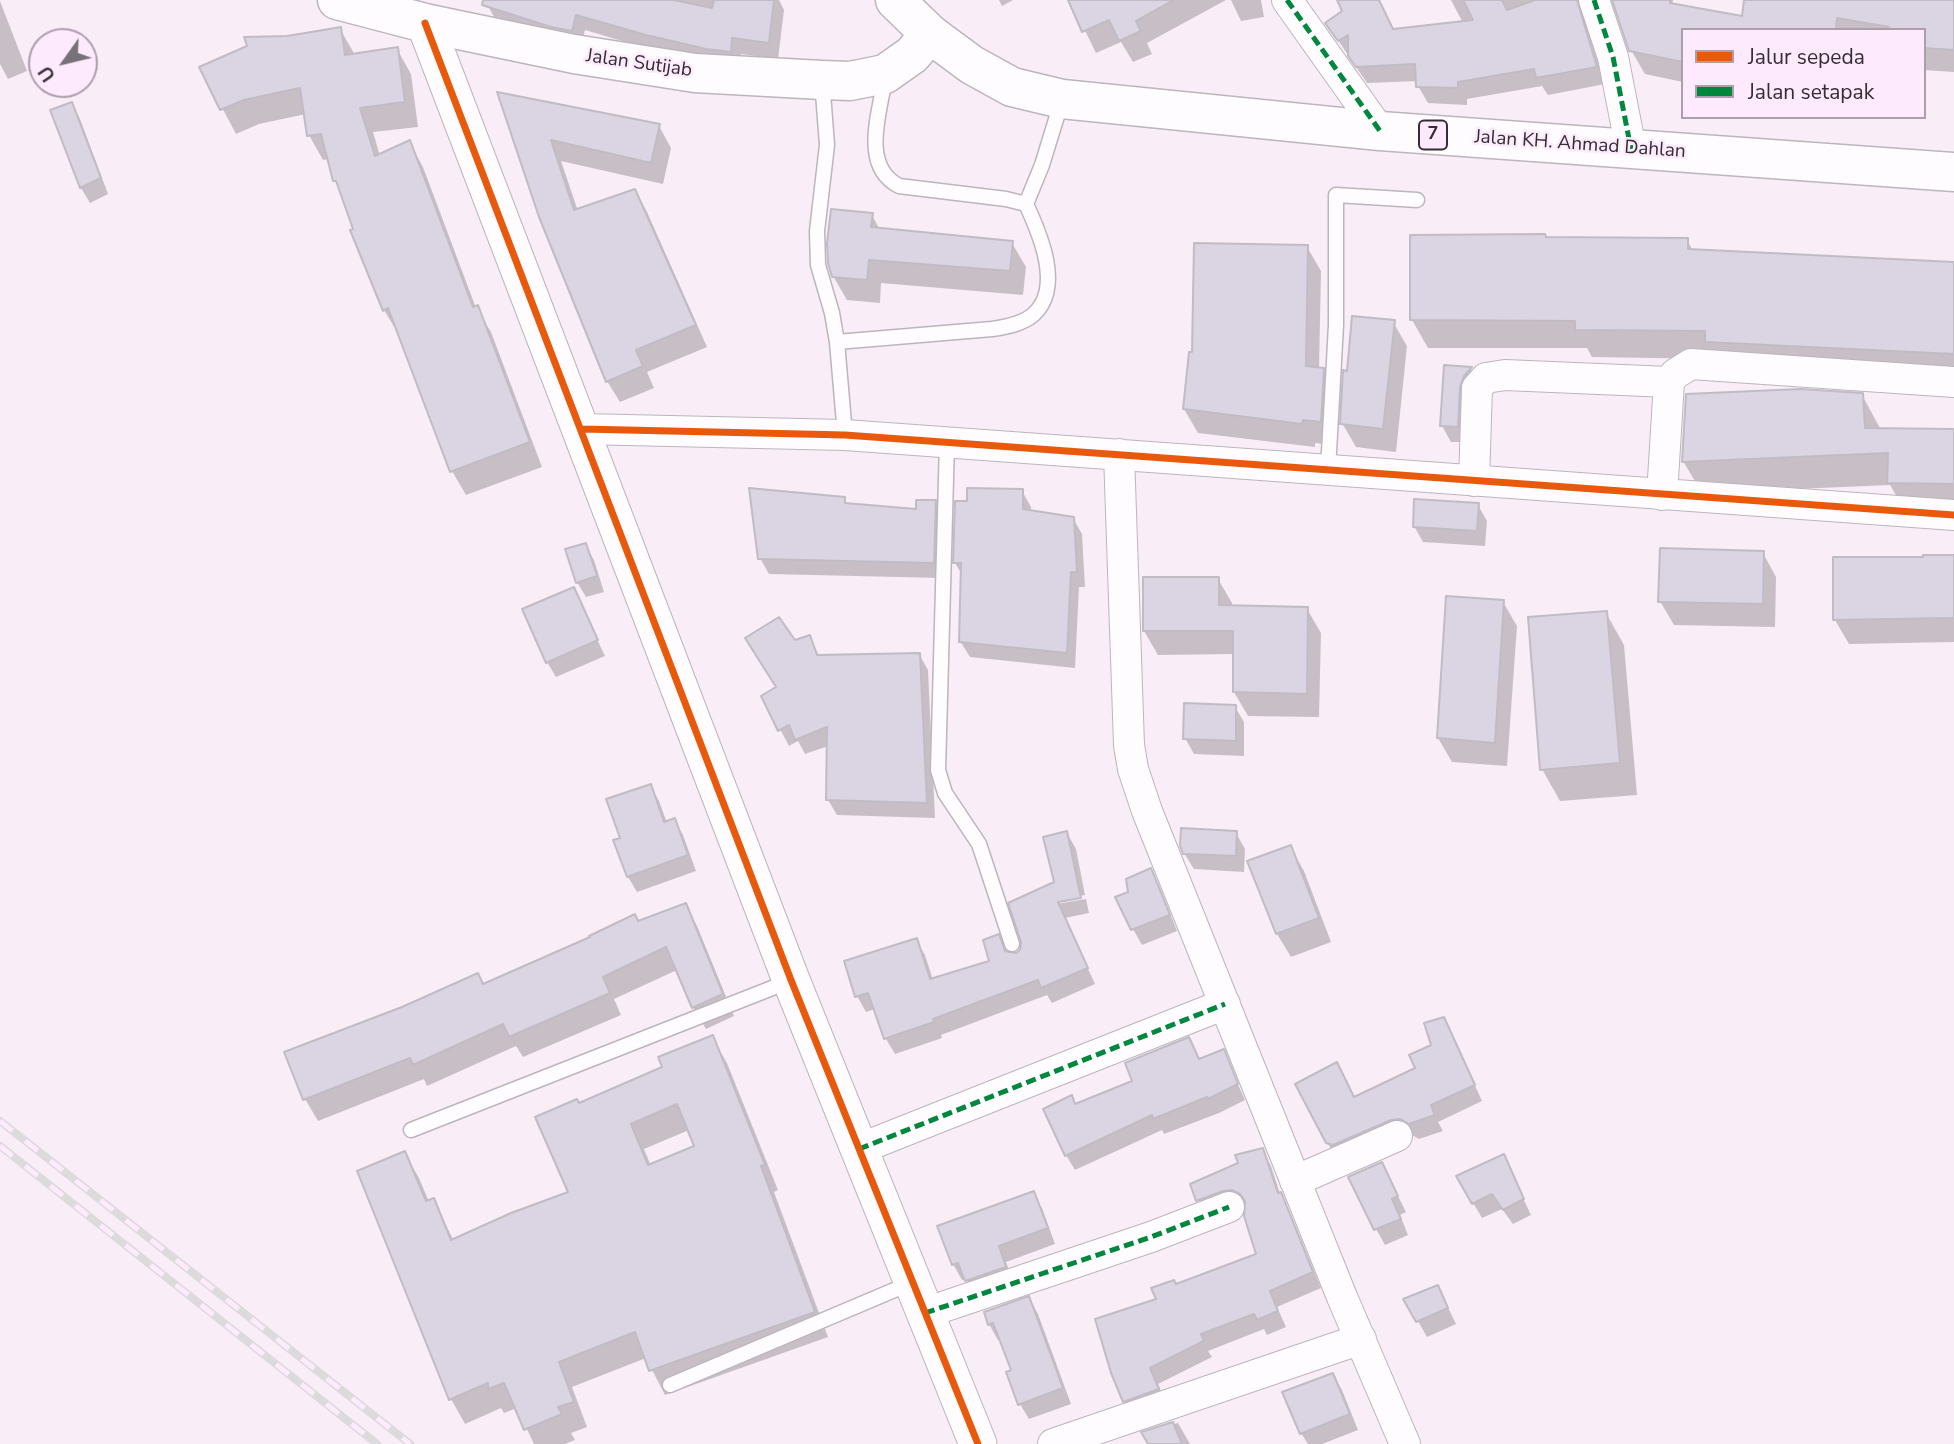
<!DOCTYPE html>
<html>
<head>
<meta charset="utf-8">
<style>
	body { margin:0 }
	#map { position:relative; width:1954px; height:1444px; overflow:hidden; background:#f9eef8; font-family:"Nunito Sans",sans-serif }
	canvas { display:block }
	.legend { position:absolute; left:1681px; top:28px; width:245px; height:91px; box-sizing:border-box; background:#fdeafc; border:2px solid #ad9eac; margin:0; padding:9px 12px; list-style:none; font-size:21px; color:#342d34 }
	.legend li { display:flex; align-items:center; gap:14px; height:35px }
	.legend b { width:35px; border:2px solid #ad9eac }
	.north { position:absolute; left:28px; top:28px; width:70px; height:70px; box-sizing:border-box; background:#fdeafc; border:2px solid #ad9eac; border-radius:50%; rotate:236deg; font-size:19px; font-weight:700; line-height:28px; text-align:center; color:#342d34 }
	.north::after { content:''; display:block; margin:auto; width:24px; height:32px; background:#797179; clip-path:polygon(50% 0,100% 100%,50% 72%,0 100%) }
</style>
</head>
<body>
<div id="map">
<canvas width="1954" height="1444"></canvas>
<ul class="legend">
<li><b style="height:9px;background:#e8590c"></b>Jalur sepeda</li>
<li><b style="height:9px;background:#00873e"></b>Jalan setapak</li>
</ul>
<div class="north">U</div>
</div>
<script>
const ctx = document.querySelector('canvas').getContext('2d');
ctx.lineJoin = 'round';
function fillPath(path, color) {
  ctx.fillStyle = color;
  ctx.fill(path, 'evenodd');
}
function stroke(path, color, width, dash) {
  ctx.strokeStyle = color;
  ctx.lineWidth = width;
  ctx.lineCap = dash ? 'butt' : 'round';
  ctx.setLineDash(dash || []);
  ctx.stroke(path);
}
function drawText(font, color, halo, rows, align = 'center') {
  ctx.font = font + ' "Nunito Sans",sans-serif';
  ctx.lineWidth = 5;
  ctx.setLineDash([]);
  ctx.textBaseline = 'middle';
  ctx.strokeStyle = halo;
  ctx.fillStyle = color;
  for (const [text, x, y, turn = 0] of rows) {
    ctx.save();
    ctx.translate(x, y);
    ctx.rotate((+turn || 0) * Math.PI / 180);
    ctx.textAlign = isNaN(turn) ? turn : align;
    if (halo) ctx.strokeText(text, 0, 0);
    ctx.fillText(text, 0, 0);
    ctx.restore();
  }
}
fillPath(new Path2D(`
	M490,0H779L784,10L778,59L741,54L739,68L656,51L585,30L581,47L497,22L488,6Z
	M999,0H1013L1002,6Z
	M1070,0H1226L1147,43L1152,54L1133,62L1121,42L1096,53Z
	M1231,0H1261L1264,17L1241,21Z
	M1339,0H1379L1394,31L1463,23L1451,0H1590L1586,14V24L1605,84L1548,95L1542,86L1467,99V105L1428,103L1418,86V81L1367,83L1327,24L1345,12Z
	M1623,0H1673L1672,5L1743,18L1746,0H1954V72L1924,70V30H1683V82L1645,74L1631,50Z
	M0,1L27,71L8,79L0,64Z
	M340,29L355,55L397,49L411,74L418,127L373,132L380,156L409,142L423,167L476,308L491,332L542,467L466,495L452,471L399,335L384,310L353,231L355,230L343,195L335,181L329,159L323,160L309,135L306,114L259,124L236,134L201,68L287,37Z
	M500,95L659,126L671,148L663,184L561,161L578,211L635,191L647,212L707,347L647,372L654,388L620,402L607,381Z
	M72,104L80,119L108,194L90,203L81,188L52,111Z
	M872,215L880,230L1012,243L1026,267L1023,295L881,283L880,303L847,300L833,276Z
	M1411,236L1687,240L1693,251L1954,265V381L1716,359L1592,357L1587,348H1428L1412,320Z
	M1307,247L1321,271L1319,369H1323L1337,393L1334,445L1315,443V447L1198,433L1184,409Z
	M1393,322L1407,346L1396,452L1356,447L1342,423L1348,372Z
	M1445,367L1471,369L1480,384L1466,442H1451L1442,426Z
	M1862,395L1881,430L1954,431V515L1907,514L1890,485L1702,493L1683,461Z
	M1022,491L1031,507V512L1073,518L1082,534L1085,587H1079L1075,668L970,657L960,641L963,576L955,563L968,503Z
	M844,499L848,505L918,511L935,502L944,518L942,578L769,574L760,558Z
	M1478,505L1487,521L1485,546L1423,542L1414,526Z
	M585,545L594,560L604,592L586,597L577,582Z
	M1763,553L1776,577L1775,627L1674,625L1660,601Z
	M1954,556V642L1849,644L1835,620L1925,558Z
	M1144,579H1218L1232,603V607L1307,609L1321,633L1319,717L1248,716L1234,692L1235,654L1158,655L1144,631Z
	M573,589L605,656L556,677L547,662Z
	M1503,602L1517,626L1507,766L1452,762L1438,738Z
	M1606,613L1624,645L1637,795L1560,801L1542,769Z
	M809,637L820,657L919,654L928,670L935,818L837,815L828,800V746L805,754L798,741L789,746L763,697L778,688L795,642Z
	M1235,707L1244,722V756L1194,754L1185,738Z
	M650,786L659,801L667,823L674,820L683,835L696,871L637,892L628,877L615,841L622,839Z
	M1067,833L1076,849L1085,895L1058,900L1050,905L1086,899L1089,913L1065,918L1095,984L1052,1003L1047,995L941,1035L942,1038L895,1054L886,1039L875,1009L866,1012L857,996L916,940L925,955L933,980L991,962L998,936L1007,953L1016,955L1021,951L1056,883Z
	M1236,833L1245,849L1244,872L1194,869L1184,853Z
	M1290,847L1304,871L1331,942L1291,957L1277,934L1249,862Z
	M1150,870L1159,885L1177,931L1142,945L1133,929L1130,893Z
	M685,905L697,926L734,1016L706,1029L693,1007L677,970L614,999L621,1015L523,1057L516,1046L427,1086L424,1079L318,1121L305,1099L483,985Z
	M1452,1035L1482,1101L1438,1122L1443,1131L1419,1139L1410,1134L1337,1159L1327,1142L1345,1079L1355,1098L1418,1069Z
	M712,1038L727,1063L778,1190L774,1192L828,1337L665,1395L646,1358L572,1387L587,1427L571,1433L575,1440L565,1444H534L517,1408L504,1413L501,1408L465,1424L451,1399L405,1154L419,1178L429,1202L433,1200L454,1241L570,1193L579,1105L664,1068ZM689,1130L696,1147L651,1166L644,1149Z
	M1188,1039L1200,1061L1223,1051L1245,1100L1219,1113L1164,1134L1162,1130L1075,1170L1066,1155L1076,1106L1134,1082Z
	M1262,1150L1271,1166L1280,1194L1289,1210L1321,1288L1277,1307L1286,1327L1267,1335L1264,1329L1208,1351L1212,1357L1158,1384L1167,1405L1134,1417L1124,1401L1159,1300L1176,1287L1258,1255L1247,1207L1243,1205L1207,1216L1198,1200L1240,1164Z
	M1503,1156L1531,1215L1513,1224L1502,1209L1482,1218L1458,1177Z
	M1382,1164L1406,1212L1400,1215L1408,1235L1385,1245L1376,1229Z
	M1033,1193L1042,1208L1055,1244L1006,1262L1014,1283L976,1296L966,1279L962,1280L953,1264Z
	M1438,1287L1456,1324L1427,1337L1406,1300Z
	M1029,1298L1038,1314L1071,1404L1029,1419L1020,1404L1013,1371L1001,1339L998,1340L989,1324Z
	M1333,1375L1342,1390L1358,1430L1322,1444H1308L1301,1433Z
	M1178,1423L1190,1444H1150L1144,1433Z`), '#0003');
const building = new Path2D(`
	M483,0H674L712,8L714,0H774L769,43L732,38L731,52L706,49L646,35L576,15L572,31L551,27L482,5Z
	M1068,0H1174L1136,21L1141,31L1119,41L1109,20L1082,32Z
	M1337,0H1379L1393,29L1473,20L1463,0H1502L1507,10L1535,0H1577L1597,67L1536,78L1534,69L1458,82V88L1416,87L1415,64L1356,67L1348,56V35L1338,41L1325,23L1342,11Z
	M1612,0H1670V3L1742,16L1744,0H1954V50L1924,48V30H1888L1889,27L1837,18L1836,30H1683V62L1629,51Z
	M341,27L345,55L398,47L405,102L360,108L375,156L410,140L473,307L478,305L530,442L450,472L388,308L383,311L350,230L353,229L336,181H333L321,134L307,136L300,88L244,100L220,110L199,67L247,46L244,37L287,36Z
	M497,92L660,124L651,163L551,140L574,210L635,189L696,325L636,350L643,366L606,382L539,217Z
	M72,102L101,178L80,188L50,110Z
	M831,209L873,213L871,227L1013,241L1010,271L869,260L867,280L832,277L828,263L827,243Z
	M1545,234L1546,237L1688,238V249L1954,262V354L1705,342V331L1575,330V321L1410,320V235Z
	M1194,243L1308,245L1306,366L1324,368L1321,422L1303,420L1302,424L1183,409L1189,352H1192Z
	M1352,316L1395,320L1383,429L1340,424L1343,370L1347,371Z
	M1444,365L1472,367L1464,376L1460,387L1458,427L1440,426Z
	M1800,389L1863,393L1865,428L1954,429V484L1887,483L1888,453L1682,462L1686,394Z
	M749,488L845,497V503L916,509V500H936L934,563L758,559Z
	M967,488L1023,489V509L1074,517L1077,572H1071L1067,653L959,642L961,563H953L955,501H967Z
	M1414,499L1479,503L1477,531L1413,527Z
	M586,543L597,576L576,583L565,549Z
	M1660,548L1764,551L1763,604L1658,602Z
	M1923,555H1954V618L1833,620V557H1923Z
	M1143,577H1219V605L1308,607L1307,694L1233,692V631H1143Z
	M574,587L598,640L546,663L522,609Z
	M1446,596L1504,600L1495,743L1437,738Z
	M1607,611L1620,763L1540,770L1528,617Z
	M779,617L795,640L810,635L817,655L920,653L927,803L826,800L827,727L795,740L789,725L778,731L761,696L776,687L745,638Z
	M1184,703L1236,705V741L1183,739Z
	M651,784L664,822L675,818L688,855L627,877L613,840L620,838L606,799Z
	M1181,828L1237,831L1236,856L1183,854L1180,846Z
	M1067,831L1081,898L1058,902L1088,968L1041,988L1038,980L933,1019L934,1022L884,1039L868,993L855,997L844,961L917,938L930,979L989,961L983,940L999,934L1005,951L1016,953L1020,950L1021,942L1008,903L1054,882L1043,837Z
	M1291,845L1319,918L1276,934L1247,861Z
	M1151,868L1170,915L1131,930L1115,897L1128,892L1126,879Z
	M686,903L723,994L692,1008L666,947L603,977L610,993L509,1037L503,1024L413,1065L410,1058L303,1100L284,1052L402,1007L478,973L483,984L590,937L589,936L635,914L638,921Z
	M1444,1017L1475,1085L1431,1105L1435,1115L1409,1124L1400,1119L1391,1120L1333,1145L1326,1143L1295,1084L1337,1062L1354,1097L1415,1068L1409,1055L1431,1045L1424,1023Z
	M713,1035L765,1165L761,1166L815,1312L649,1371L635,1332L559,1362L574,1402L558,1407L562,1414L524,1430L504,1383L488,1389V1383L449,1400L357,1171L405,1151L426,1201L434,1198L451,1240L511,1213L568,1192L535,1117L577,1099L579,1103L662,1067L658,1057ZM677,1104L694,1146L648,1165L631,1124Z
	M1189,1037L1199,1059L1224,1049L1238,1084L1208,1099L1207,1097L1153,1119L1152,1115L1065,1156L1043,1109L1072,1095L1075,1104L1132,1081L1125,1063Z
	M1263,1148L1278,1193L1281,1192L1313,1272L1270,1291L1278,1311L1257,1320L1254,1314L1201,1334L1204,1341L1150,1368L1159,1389L1123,1402L1111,1373L1095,1319L1156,1299L1151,1288L1174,1280L1176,1284L1256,1254L1244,1216L1245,1201L1240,1194L1232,1190L1223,1191L1196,1201L1190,1184L1238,1163L1235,1155Z
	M1504,1154L1524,1199L1503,1210L1492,1194L1472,1204L1456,1176Z
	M1382,1162L1398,1196L1392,1199L1401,1219L1374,1230L1348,1177Z
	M1034,1191L1048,1228L999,1246L1006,1267L965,1281L958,1263L952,1265L937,1226Z
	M1438,1285L1448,1308L1416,1322L1403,1299Z
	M1029,1296L1063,1388L1018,1405L1006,1372L1011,1370L993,1323L988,1325L984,1312Z
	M1333,1373L1350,1414L1300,1434L1282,1392Z
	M1173,1422L1182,1444H1148L1141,1432Z`);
fillPath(building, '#dbd4e2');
stroke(building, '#c1bbc4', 2);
const service = new Path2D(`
	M885,78C880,112 860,166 899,186L1006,199L1026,204
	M822,80L827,145L817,231L818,265L832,313L837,342L845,435
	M837,342L992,329C1006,327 1023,324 1034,314C1063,287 1040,234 1026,204L1042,165L1062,100
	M947,442L938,770L945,793L979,844L1012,944
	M1328,470L1336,325V195L1417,200
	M411,1130L790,981
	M670,1385L911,1283`);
const minor = new Path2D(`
	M1287,0L1380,131
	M1594,0L1613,57L1631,149
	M582,429L845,435L1954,515
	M1119,454L1129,745L1133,769L1147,811L1342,1297L1405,1444
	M1474,481L1477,388L1486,378L1505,375L1669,382
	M1662,495L1669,382L1675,374L1691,364L1954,382
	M859,1149L1225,1004
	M1295,1181L1397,1136
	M925,1313L1151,1237L1229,1207
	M1053,1444L1361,1339`);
const tertiary = new Path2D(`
	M425,23L791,980L978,1444`);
const secondary = new Path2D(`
	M337,0L425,23L574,54L695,73L822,80L850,81L885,74L912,55L930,34`);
const trunk = new Path2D(`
	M895,0L930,34L972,65L1012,87L1062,99L1380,131L1954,172`);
stroke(service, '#bcb5bc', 17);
stroke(minor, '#bcb5bc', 32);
stroke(tertiary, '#bcb5bc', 39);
stroke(secondary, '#bcb5bc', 41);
stroke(trunk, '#bcb5bc', 41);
stroke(service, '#fefcfe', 14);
stroke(minor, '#fefcfe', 30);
stroke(tertiary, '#fefcfe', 37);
stroke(secondary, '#fefcfe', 38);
stroke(trunk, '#fefcfe', 38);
const rail = new Path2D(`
	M0,1121L410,1444
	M0,1146L377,1444`);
stroke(rail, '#dcdadc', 8);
stroke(rail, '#fdeafc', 5, [16]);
stroke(new Path2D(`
	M1287,0L1380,131
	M1594,0L1613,57L1631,149
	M859,1149L1225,1004
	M925,1313L1151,1237L1229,1207`), '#00873e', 5, [10, 5]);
stroke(new Path2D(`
	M425,23L791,980L978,1444
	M582,429L845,435L1954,515`), '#e8590c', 7);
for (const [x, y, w] of [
	[1433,135,28]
]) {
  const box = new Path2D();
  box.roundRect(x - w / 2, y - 14.5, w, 29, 5);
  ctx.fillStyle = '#fdeafc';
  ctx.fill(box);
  stroke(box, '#342d34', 2);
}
drawText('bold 18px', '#342d34', null, [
	["7",1433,135]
]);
drawText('19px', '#342d34', '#fdeafc', [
	["Jalan Sutijab",639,64,8],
	["Jalan KH. Ahmad Dahlan",1580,145,4]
]);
</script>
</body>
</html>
